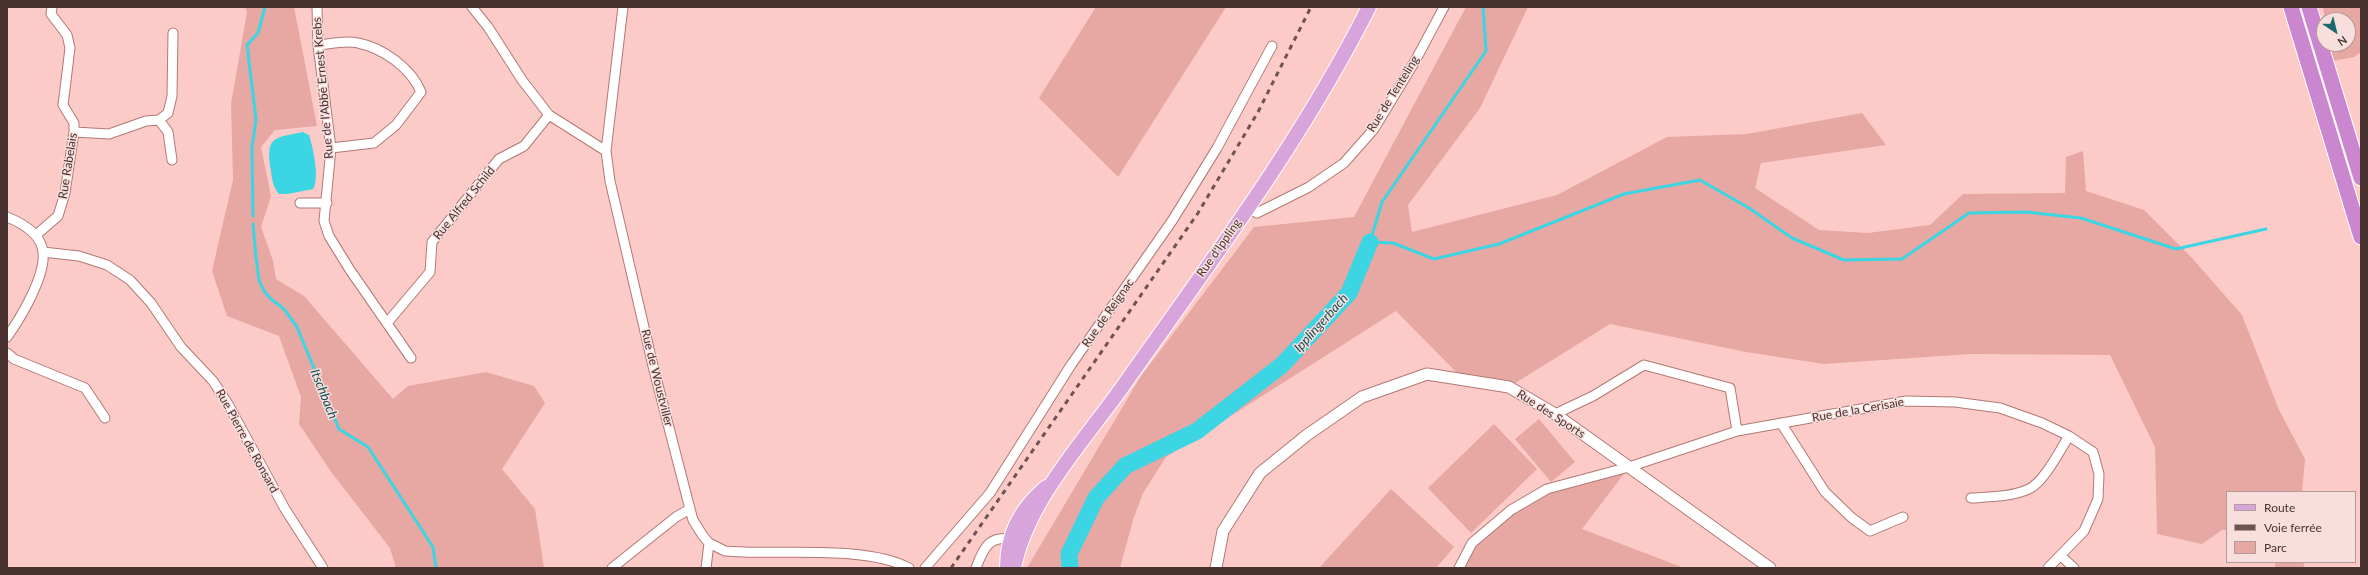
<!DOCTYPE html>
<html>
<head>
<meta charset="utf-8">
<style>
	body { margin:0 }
	#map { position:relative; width:2368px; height:575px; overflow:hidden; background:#fccbc7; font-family:Lato,sans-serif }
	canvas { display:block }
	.frame { position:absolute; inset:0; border:8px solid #493230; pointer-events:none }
	.legend { position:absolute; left:2226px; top:491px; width:130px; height:72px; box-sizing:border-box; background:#f8dfdd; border:1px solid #b29a98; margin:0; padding:5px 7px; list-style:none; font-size:12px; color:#493230 }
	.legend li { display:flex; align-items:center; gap:8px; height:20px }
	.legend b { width:20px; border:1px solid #b29a98 }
	.north { position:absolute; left:2316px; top:12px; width:40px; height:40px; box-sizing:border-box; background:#f8dfdd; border:1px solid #b29a98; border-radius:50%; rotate:145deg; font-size:11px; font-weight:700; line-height:16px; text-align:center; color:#493230 }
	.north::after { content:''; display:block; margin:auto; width:14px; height:18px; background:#1c686f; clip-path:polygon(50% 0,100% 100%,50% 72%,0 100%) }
</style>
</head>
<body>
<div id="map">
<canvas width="2368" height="575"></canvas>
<div class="frame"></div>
<ul class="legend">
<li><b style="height:5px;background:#d7a5db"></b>Route</li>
<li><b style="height:5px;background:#6f5350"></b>Voie ferrée</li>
<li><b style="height:11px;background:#e7a7a2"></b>Parc</li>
</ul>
<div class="north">N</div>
</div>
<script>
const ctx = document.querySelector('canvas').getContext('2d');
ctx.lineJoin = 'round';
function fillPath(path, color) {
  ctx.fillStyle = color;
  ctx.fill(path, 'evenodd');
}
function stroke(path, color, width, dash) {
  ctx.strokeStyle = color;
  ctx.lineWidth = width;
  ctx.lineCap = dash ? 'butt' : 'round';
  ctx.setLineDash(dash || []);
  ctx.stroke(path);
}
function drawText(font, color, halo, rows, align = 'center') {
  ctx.font = font + ' Lato,sans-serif';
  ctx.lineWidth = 3;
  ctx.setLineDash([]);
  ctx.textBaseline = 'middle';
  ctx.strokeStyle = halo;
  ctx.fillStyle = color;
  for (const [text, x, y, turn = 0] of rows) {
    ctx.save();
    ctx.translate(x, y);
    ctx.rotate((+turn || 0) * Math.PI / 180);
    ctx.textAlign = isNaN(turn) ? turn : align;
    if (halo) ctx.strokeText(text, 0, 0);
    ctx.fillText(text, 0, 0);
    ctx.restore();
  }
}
fillPath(new Path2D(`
	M245,7H294L317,126L275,130L261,147L271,196L261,227L273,261L276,279L304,296L393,399L408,386L486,372L534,386L545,403L502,469L535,509L544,568H396L390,548L332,473L299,424L301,397L279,336L227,316L212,271L233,180L231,104L247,12Z
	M1096,7H1226L1118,177L1039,98Z
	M1466,7H1528L1480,108L1408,205L1412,232L1557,195L1667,137L1747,134L1862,113L1886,145L1761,163L1755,188L1819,230L1868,233L1930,225L1963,194L2065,193L2066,157L2083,151L2086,191L2144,210L2192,258L2242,315L2279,410L2305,459L2302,492H2227V530H2222L2202,544L2157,534L2155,447L2110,355L1971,354L1824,364L1746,352L1610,324L1509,387L1463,379L1396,311L1166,457L1143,493L1133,520L1120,568H1027L1141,376L1254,227L1354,217Z
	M2323,7H2361V52L2354,57L2333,61L2330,44H2348V20H2325Z
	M1539,419L1575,462L1551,482L1515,439Z
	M1494,424L1537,469L1471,533L1428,488Z
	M1629,467L1582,529L1684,568H1459L1472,543L1547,489Z
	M1391,489L1454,547L1436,568H1319Z
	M2275,562H2303L2305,568H2275Z`), '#e7a7a2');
fillPath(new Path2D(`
	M303,132L309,135C313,147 320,179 313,189L288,194H279C273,187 272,179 271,171C265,137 273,138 303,132Z`), '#3bd5e3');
stroke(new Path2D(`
	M1483,7L1486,51L1382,202L1370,242L1393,243L1434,259L1499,244L1624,194L1700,180L1749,208L1792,238L1844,260L1902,259L1969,213L2026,212L2081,218L2176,249L2266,229
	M253,216L252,147L256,119L247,45L258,33L265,7
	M253,224L256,257L259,280L264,291L271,299L284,309L297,327L339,429L368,447L433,547L436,568`), '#3bd5e3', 3);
stroke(new Path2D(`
	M1070,568L1069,554L1096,498L1125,466L1197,431L1282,365L1349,293L1370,242`), '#3bd5e3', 17);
const minor = new Path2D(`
	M317,7L318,45L331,148L324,221L329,236L350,270L411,358
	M472,7L488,27L522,80L549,115L606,151
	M623,7L606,151L610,181L653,366L690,509L693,520L703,536L709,543L725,551C777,556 864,544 909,568
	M318,45C330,44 346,40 358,43C383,48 411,68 421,92L396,125L374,143L331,148
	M159,120L168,113L172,96L173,33
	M74,132L109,134L146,121L159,120L168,132L172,160
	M300,203H327
	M1247,208L1257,213L1309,187L1344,163L1374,129L1414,63L1444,7
	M7,217C22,223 41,234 43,252C46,276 20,319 7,337
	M36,235L58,216L65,193L74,132V123L63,105L70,48L67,35L51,14L52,7
	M43,252L79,256L107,265L130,280L151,303L181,347L213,381L228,404L285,509L323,568
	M387,323L430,272L432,242L499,159L524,146L549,115
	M7,353L14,359L85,388L105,418
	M1555,414L1593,396L1644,365L1730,388L1737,431
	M1781,423L1825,492L1852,518L1870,531L1903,517
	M1971,498C1989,497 2011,497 2029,489C2044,482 2060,450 2069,436
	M2061,556L2074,568
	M612,568L676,517L690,509
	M706,568L709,543
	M925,568L990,493L1071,365L1172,221L1217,148L1272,46
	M976,568C984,546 990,534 1016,540
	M1459,568L1472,543L1511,510L1547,489L1629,467L1737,431L1906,401L1955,402L2000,408L2042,423L2069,436L2093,452L2099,474L2098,499L2084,531L2048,568`);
const tertiary = new Path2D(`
	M1216,568L1223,531L1260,473L1307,435L1362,397L1427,374L1509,387L1555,414L1770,568`);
const primary = new Path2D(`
	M1007,568C1007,534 1020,509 1046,487
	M1014,568C1027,501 1085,440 1123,386C1209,264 1302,140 1369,7`);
const trunk = new Path2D(`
	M2291,7L2361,237
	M2309,7L2361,178`);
stroke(minor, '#b17975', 11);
stroke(tertiary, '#b17975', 13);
stroke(primary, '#fff', 16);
stroke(trunk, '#fff', 17);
stroke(minor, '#fff', 9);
stroke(tertiary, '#fff', 11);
stroke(primary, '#d7a5db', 14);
stroke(trunk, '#ca87cf', 15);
stroke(new Path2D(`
	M951,568L1198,213L1258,112L1311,7`), '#6f5350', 3, [5, 5]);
drawText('12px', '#493230', '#f8dfdd', [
	["Rue de l'Abbé Ernest Krebs",323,88,-95],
	["Rue de Tenteling",1393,94,-58],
	["Rue Rabelais",68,166,-81],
	["Rue Alfred Schild",464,203,-51],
	["Rue d'Ippling",1219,248,-55],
	["Rue de Reignac",1108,313,-55],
	["Rue de Woustviller",657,378,76],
	["Rue de la Cerisaie",1858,410,-10],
	["Rue des Sports",1551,414,33],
	["Rue Pierre de Ronsard",247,441,61]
]);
drawText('italic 13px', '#105056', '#f8dfdd', [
	["Ipplingerbach",1321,323,-48],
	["Itschbach",324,394,68]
]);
</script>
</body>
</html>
